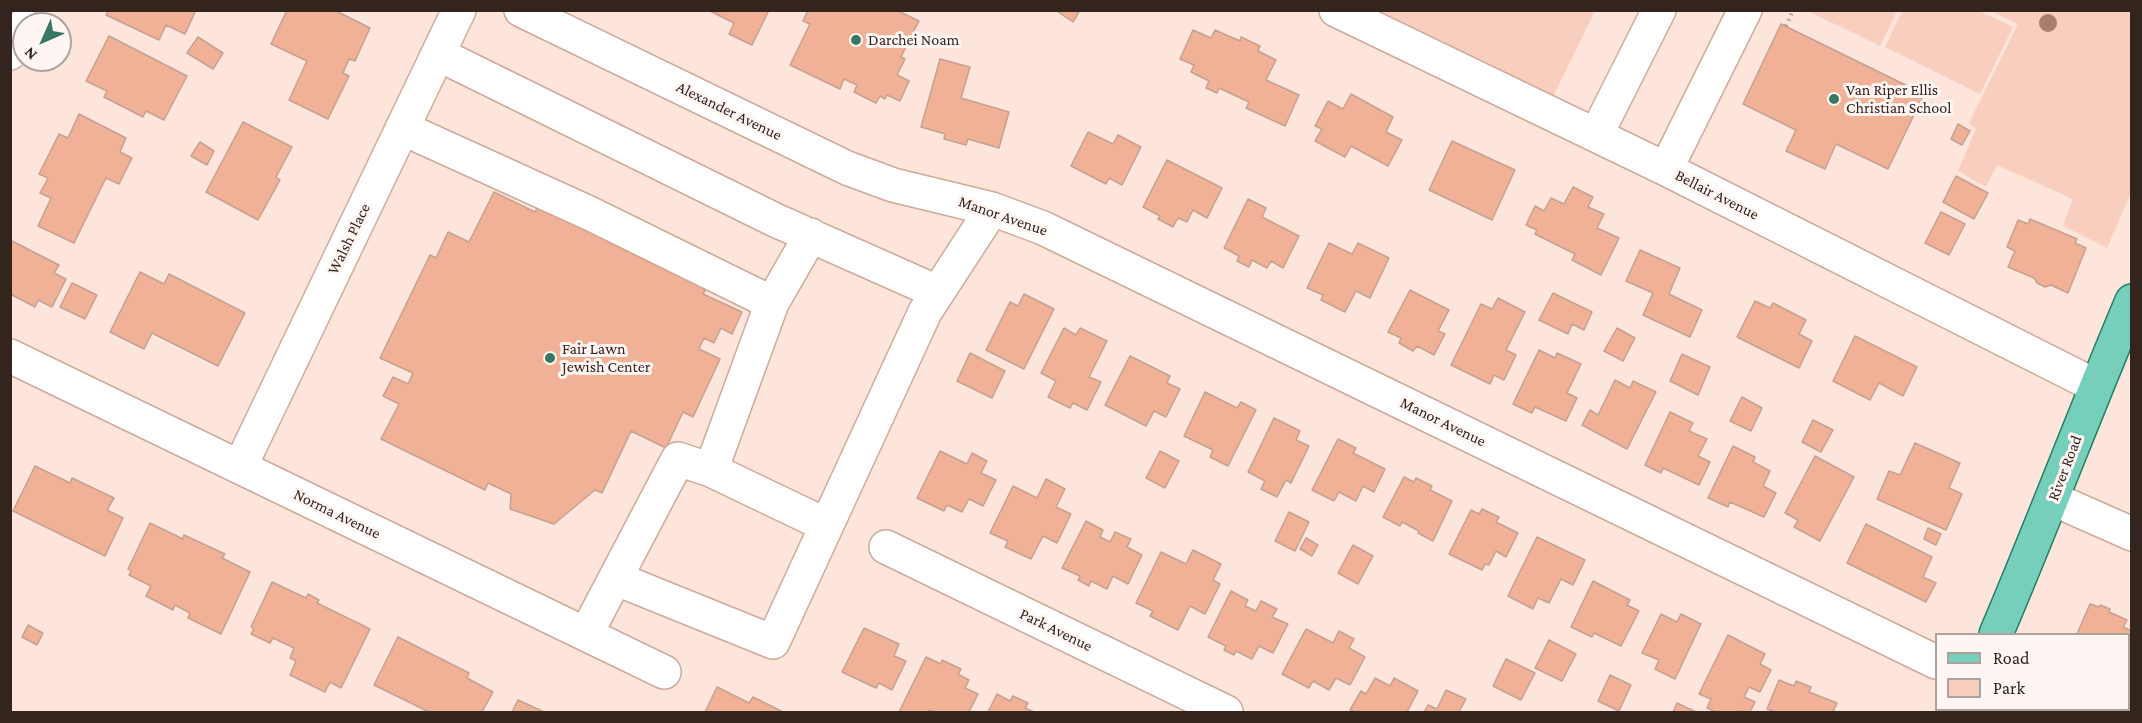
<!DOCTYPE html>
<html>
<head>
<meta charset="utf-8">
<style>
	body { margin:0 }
	#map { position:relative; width:2142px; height:723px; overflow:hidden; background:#fde5db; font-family:"Crimson Pro",serif }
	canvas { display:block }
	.frame { position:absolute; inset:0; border:12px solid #33251e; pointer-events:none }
	.legend { position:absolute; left:1935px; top:633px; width:195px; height:78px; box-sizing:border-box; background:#fff6f3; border:2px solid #ada29e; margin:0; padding:8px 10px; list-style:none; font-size:18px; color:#33251e }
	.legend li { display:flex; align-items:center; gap:12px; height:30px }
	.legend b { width:30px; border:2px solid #ada29e }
	.north { position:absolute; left:12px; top:12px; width:60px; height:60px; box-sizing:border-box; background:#fff6f3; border:2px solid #ada29e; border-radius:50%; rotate:225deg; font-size:16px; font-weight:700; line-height:24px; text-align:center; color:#33251e }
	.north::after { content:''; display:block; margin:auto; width:21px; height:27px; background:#387764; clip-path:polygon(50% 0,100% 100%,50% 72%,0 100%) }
</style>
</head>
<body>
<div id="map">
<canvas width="2142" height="723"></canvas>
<div class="frame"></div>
<ul class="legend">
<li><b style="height:8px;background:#75cfba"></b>Road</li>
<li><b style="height:16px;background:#f8cfbe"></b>Park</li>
</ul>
<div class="north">N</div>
</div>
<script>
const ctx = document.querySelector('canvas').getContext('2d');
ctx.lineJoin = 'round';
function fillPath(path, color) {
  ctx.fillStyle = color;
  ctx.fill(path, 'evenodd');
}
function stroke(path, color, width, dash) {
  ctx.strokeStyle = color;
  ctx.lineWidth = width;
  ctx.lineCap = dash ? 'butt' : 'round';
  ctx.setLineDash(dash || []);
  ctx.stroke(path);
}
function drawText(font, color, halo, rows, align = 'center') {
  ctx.font = font + ' "Crimson Pro",serif';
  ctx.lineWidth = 6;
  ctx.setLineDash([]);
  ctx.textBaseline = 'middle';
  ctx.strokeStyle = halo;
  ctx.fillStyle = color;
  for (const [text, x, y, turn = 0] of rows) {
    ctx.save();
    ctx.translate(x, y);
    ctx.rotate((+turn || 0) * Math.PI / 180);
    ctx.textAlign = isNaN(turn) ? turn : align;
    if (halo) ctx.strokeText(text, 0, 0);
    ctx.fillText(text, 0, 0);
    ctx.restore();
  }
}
fillPath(new Path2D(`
	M1336,11H1595L1546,111Z
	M1808,11H1897L1880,46Z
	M1902,11H1979L2013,27L1980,94L1885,47Z
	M1990,11H2131V193L2107,248L2063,226L2073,199L1997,165L1986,187L1958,171L1976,129L1969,123L2018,24Z`), '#f8cfbe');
const building = new Path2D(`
	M108,10H196L185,34L166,25L159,40L106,15Z
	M287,10H334L370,28L355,61L349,59L343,73L349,76L328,119L289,100L307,61L271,44Z
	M708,10H769L752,45L729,34L734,23Z
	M808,10H896L919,21L901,57L905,59L897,75L909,81L900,101L887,95L885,99L880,96L876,103L854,92L857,85L844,79L840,89L790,65L810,24L803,21Z
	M1055,10H1080L1073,22Z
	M1781,24L1924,94L1888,169L1836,144L1825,169L1786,151L1796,130L1743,104Z
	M1193,30L1211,38L1215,30L1240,41L1241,37L1260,46L1258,51L1276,60L1266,80L1299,95L1285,126L1246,108L1249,102L1219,88L1217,93L1206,88L1209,81L1191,72L1194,65L1180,59Z
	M109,36L187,76L164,120L146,111L143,117L104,97L107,91L86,81Z
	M198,37L223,53L213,69L187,53Z
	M940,59L970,67L961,98L1009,112L999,148L968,139L966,145L944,139L945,134L921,127Z
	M1351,94L1393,117L1386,132L1402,140L1388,166L1351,146L1345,157L1315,141L1322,129L1315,126L1328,101L1343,109Z
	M79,114L126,138L120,152L132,158L119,184L106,178L74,243L38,226L51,198L40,193L48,178L39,174L59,134L68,138Z
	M243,122L292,147L276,177L280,180L258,220L206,192Z
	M1958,124L1970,131L1962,145L1951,139Z
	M1088,132L1113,144L1118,135L1141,147L1122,185L1109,178L1106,184L1071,166Z
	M1452,141L1515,170L1492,220L1429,190Z
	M200,142L214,151L207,165L191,156Z
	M1167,160L1222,188L1207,218L1193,210L1187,222L1178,218L1173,227L1158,219L1160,216L1143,207Z
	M1956,176L1988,193L1974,219L1943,202Z
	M1573,187L1593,197L1588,207L1604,214L1597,228L1619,238L1601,275L1572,260L1575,254L1535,234L1537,230L1526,225L1535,206L1544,211L1551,198L1564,204Z
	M494,192L535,212L540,202L611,236L608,242L706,289L703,294L742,312L732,334L721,328L714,343L704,338L699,349L720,359L693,417L683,412L666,448L631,431L602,493L595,490L554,524L510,509L511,494L488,483L485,490L381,439L399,404L383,396L393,377L408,384L413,373L380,358L430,255L436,258L448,232L469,242Z
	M1248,199L1266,208L1262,217L1299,236L1283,268L1271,261L1267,268L1252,260L1249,267L1237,261L1239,256L1224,248Z
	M1941,212L1965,224L1949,255L1925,243Z
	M2030,219L2077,239L2075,243L2086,248L2068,293L2051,285L2045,287L2037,283L2034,278L2008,267L2015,251L2007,247L2018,220L2028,224Z
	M12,241L59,265L54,273L66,279L52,307L38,300L35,307L10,294V244Z
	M1329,243L1352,254L1358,243L1389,258L1370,298L1356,291L1345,312L1321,300L1323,295L1307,288Z
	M1640,250L1680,268L1669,294L1702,310L1690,337L1643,315L1653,293L1626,281Z
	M140,272L164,284L169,274L245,313L218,366L152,333L144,349L110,332Z
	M72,283L97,295L85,319L60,307Z
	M1410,290L1449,310L1438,331L1445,334L1434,355L1417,346L1413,351L1399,343L1401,338L1388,332Z
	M1553,293L1592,312L1584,330L1572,324L1568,334L1539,320Z
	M1024,294L1054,309L1024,369L986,350L1010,302L1018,306Z
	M1498,298L1525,312L1506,350L1516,355L1504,380L1494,375L1490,384L1451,365L1481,304L1492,309Z
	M1755,301L1770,308L1773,303L1806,320L1799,334L1812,341L1799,368L1737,337Z
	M1064,328L1076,335L1080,328L1107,341L1089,377L1101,382L1087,410L1073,403L1070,408L1048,397L1056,381L1041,373Z
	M1617,328L1635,338L1623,361L1604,351Z
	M1855,336L1917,367L1903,396L1879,383L1870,400L1833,381Z
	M1539,350L1555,358L1557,353L1581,364L1567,393L1577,398L1566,421L1535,407L1532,413L1513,404Z
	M970,353L1005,371L992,398L957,381Z
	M1682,354L1710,367L1698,395L1670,381Z
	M1130,356L1170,376L1167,383L1180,389L1166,417L1154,411L1146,426L1105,405Z
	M1615,380L1630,388L1633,381L1656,392L1627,449L1582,425L1590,410L1598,415Z
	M1205,392L1237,408L1241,402L1256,410L1228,466L1210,457L1213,450L1184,436Z
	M1742,397L1762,408L1751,431L1730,421Z
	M1670,412L1693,423L1689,431L1707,439L1698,456L1710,462L1699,485L1663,468L1661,473L1645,465Z
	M1274,418L1300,431L1296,440L1309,446L1291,483L1286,480L1277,497L1261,489L1265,481L1248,472Z
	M1813,420L1833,430L1821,452L1802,442Z
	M1338,439L1356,448L1353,453L1385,469L1374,492L1363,486L1356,501L1339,492L1334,501L1312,490Z
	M1915,443L1960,463L1949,488L1962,494L1946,530L1877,499L1889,471L1900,475Z
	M1733,446L1755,457L1753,462L1770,471L1763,486L1776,493L1764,517L1730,502L1728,507L1708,498Z
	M940,451L967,464L972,453L987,461L981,473L996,480L983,506L969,499L962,512L947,505L944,511L917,498Z
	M1160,451L1179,461L1165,488L1146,478Z
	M1815,456L1854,477L1820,541L1794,527L1798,520L1785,513Z
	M35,466L70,483L72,478L114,498L107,510L123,518L105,556L13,511Z
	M1404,477L1414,482L1416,478L1432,486L1430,490L1452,501L1433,541L1418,533L1419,531L1402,522L1400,526L1383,517Z
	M1046,479L1065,489L1056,507L1071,514L1057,543L1043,536L1031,559L1005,547L1008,541L990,533L1013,486L1037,498Z
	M1482,509L1499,517L1496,522L1518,533L1506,557L1496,551L1489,565L1485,564L1482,570L1449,554L1471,510L1479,514Z
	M1289,512L1309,522L1295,551L1275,541Z
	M1086,521L1103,530L1100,537L1110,542L1115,532L1131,539L1127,547L1142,555L1128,584L1113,576L1107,589L1091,581L1089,586L1078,580L1080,576L1062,568Z
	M150,523L183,539L184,535L225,554L222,558L250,572L221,634L188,618L190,613L175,605L173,610L146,596L151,586L129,575L131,571L128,569Z
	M1866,524L1932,557L1923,577L1936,583L1926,602L1847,563Z
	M1928,528L1941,534L1936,545L1924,539Z
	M1537,537L1585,560L1573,585L1561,579L1549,603L1538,598L1533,609L1508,596Z
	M1306,538L1318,545L1312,556L1300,549Z
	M1353,545L1373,556L1358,584L1338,573Z
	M1193,550L1221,564L1213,580L1220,584L1205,614L1190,606L1178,630L1150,616L1153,611L1136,603L1161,552L1186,564Z
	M1593,581L1630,600L1627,605L1639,611L1621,646L1594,633L1592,637L1571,627Z
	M272,582L306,598L308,594L319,600L317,603L370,629L341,688L330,682L325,692L290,675L296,661L290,658L294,648L273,638L270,643L251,634L254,629L251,627Z
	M1231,591L1248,600L1245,606L1256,611L1261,601L1277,609L1272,617L1288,624L1273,653L1259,646L1252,659L1236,651L1234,655L1224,650L1226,646L1208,637Z
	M2090,604L2099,607L2100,605L2110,609L2109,612L2127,620L2123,627L2132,631V712H2046L2041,710H2128V634H2077Z
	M1661,614L1677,622L1681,614L1701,624L1675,679L1655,669L1659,660L1642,653Z
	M28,625L43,633L37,645L22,637Z
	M864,628L899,644L894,656L906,661L892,690L879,683L876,688L842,672Z
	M1306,629L1333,643L1339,631L1354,639L1349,648L1365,657L1350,685L1336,678L1329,690L1313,681L1309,688L1282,674Z
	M1728,635L1765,654L1760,664L1771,670L1760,692L1749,687L1744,697L1755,702L1750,712L1738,711L1737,712H1716L1707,708L1711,699L1699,694Z
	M398,637L469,673L467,678L493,692L482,712H429L374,685Z
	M1549,640L1576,654L1562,681L1535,668Z
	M926,657L941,664L942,660L961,669L958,674L969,680L965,688L978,694L969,712H934L929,710L928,712H899Z
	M1506,659L1535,673L1521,700L1493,686Z
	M1610,675L1631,685L1619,711L1598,701Z
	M1375,678L1390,686L1394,678L1418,691L1407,712H1356L1350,710L1361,691L1366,694Z
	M1779,680L1794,686L1796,681L1811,687L1809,692L1837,703L1833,712H1776L1767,709Z
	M717,687L749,703L753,697L783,712H705Z
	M1446,690L1466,699L1459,712H1424L1428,705L1437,709Z
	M997,694L1010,701L1013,696L1028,703L1025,708L1034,712H988Z
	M518,700L544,712H512Z
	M1677,703L1696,712H1673Z`);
fillPath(building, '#f0b196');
stroke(building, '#c6a191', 1.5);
const minor = new Path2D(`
	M521,10L847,168L893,185L992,209L1043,228L1936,662
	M1336,10L1666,169L2096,386
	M10,53L24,25
	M438,54L775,220L937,292
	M402,128L589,213L772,303L711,470
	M1596,135L1659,10
	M1666,169L1745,10
	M772,303L811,235
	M10,356L664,672
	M240,467L459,10
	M2053,499L2132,534
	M886,547L1226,712
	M617,579L773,642L925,312L992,209
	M586,634L678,459L711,470L826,525`);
const major = new Path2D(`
	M1996,634C2043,524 2085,412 2132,301
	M1962,712L1963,710`);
stroke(minor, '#cfa99a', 36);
stroke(major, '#227f66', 36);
stroke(new Path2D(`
	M1786,26L1793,10`), '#ad9990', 4, [1.5, 4.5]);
stroke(minor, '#fff', 33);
stroke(major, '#75cfba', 33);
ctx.fillStyle = '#a97f6b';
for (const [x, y] of [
	[2048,23]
]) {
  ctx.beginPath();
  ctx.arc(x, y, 9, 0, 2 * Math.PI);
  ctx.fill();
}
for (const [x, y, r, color] of [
	[856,40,6,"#387764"],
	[1834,99,6,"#387764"],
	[550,358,6,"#387764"]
]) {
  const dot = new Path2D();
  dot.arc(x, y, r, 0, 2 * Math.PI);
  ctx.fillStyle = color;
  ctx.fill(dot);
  stroke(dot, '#fff6f3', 2);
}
drawText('16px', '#33251e', '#fff6f3', [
	["Darchei Noam",868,40],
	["Van Riper Ellis",1846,90],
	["Christian School",1846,108],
	["Fair Lawn",562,349],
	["Jewish Center",562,367]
], 'left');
drawText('16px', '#33251e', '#fff6f3', [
	["Alexander Avenue",729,111,26],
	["Bellair Avenue",1717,195,27],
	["Manor Avenue",1003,216,19],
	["Walsh Place",349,239,-64],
	["Manor Avenue",1443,422,26],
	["River Road",2065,468,-69],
	["Norma Avenue",337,514,26],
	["Park Avenue",1056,630,26]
]);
</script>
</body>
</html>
